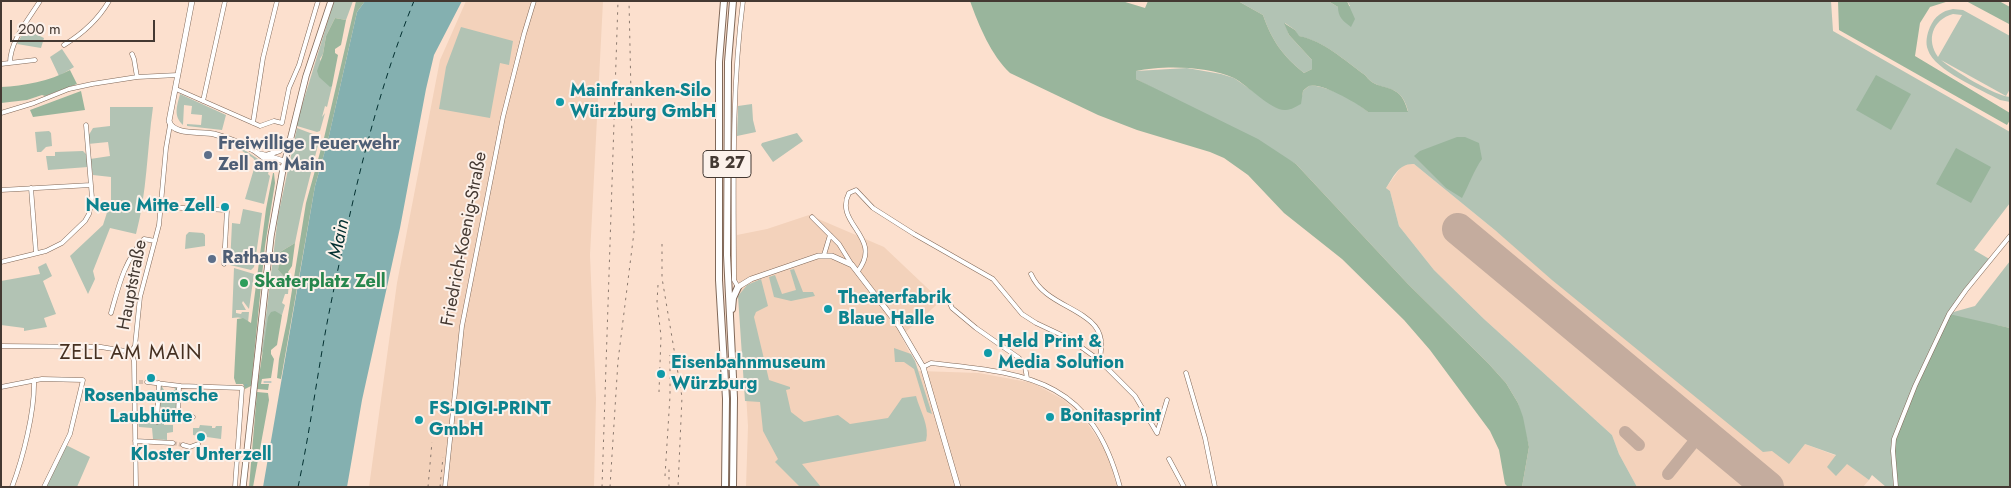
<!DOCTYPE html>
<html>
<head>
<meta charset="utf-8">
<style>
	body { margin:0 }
	#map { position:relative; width:2011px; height:488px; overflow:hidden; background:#fce0ce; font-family:Jost,sans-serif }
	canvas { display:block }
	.frame { position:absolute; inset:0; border:2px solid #443932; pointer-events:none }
	.scale { position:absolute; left:10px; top:20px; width:145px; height:22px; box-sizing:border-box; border:2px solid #443932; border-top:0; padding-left:6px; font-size:15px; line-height:18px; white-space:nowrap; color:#443932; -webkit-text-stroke:4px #fcf1ea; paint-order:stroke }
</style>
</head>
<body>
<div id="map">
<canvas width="2011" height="488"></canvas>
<div class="frame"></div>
<div class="scale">200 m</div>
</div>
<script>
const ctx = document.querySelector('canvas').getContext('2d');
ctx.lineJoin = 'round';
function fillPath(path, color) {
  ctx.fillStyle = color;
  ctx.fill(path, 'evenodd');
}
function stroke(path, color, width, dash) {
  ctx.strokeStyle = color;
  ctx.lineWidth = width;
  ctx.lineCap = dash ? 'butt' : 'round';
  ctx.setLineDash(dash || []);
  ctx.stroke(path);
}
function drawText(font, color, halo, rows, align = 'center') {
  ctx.font = font + ' Jost,sans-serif';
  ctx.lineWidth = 4;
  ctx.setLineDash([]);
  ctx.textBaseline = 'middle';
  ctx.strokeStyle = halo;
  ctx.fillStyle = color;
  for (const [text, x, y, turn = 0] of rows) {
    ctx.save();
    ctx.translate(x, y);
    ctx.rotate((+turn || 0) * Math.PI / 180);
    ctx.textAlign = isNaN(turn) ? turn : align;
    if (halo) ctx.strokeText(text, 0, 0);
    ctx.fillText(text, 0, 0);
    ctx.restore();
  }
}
fillPath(new Path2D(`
	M466,1H603L590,255L596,399L594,487H369L397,283L440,60Z
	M1407,163L1414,164L1496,231L1805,444L1837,456L1869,480L1863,487H1637L1619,454L1612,435L1484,319L1434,270L1399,226L1390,191L1386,188L1401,167Z
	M809,215L884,247L941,301L901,336L919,371L979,373L1033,383L1064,400L1085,420L1107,452L1117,487H746L748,426L739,280H736L737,235L767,229Z`), '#f3d2bb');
fillPath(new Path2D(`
	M334,1H353L346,20L335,18L326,36L323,54L320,59L330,86H332L327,107L325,106L322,117L325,113L320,131L317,132L297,126V122Z
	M1238,1H1328L1338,7L1350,6L1347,1H1831L1833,31L2010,132V203L1974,250L1991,260L1950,313L1975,306L2010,261V328L1996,325L1896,487H1886L1872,475L1869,480L1847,464L1836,476L1827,467L1836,455L1805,444L1789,464L1772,451L1763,452L1552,280L1496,231L1414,164C1399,163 1394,176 1386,188L1390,191L1399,226L1434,270L1484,319L1612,435L1619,454L1637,487H1522L1529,447L1518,403L1506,383L1488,363L1408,284L1296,164L1136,79V71L1187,68L1221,74L1234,78L1277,108L1302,96L1303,91L1310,85C1329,87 1354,99 1368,112L1408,111C1400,79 1379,95 1365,75C1344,60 1324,41 1298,36L1295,30L1285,23L1289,35L1312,60V69L1304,73C1283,56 1272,41 1263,15Z
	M1953,9L1963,10L2010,36V89L2006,96L1941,60C1953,70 1995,96 2010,97V102L2000,100C1982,90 1934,70 1928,50C1925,43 1927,34 1930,27C1935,16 1942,11 1953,9ZM1953,14L1962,15L1938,57C1926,40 1932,20 1953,14Z
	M461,27L513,41L509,65L500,63L490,118L439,109L446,67Z
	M25,29L44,38L41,48L17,44Z
	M62,49L74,67L59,76L50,57Z
	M180,94L226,115L222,130L187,126V124L201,125L202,115L191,114L192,106L184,105L183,125C173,116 177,106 180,94Z
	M752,104L753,120L756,132L737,136L738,106Z
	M110,107H153C147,150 147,193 136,234L110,228L93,271L95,279L88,294L70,256L103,225L111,200V177L93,175L90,159L110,156L108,142L88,144L87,138L93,128L110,126Z
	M297,128L318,136L319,141L303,204L295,243L280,252L278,270L289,282L288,294H285L282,303L285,305L282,315L276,313L261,357L278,216Z
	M49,131L51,133L52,146L46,147L41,152H37L35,132Z
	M797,133L803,141L773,162L761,145L762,143Z
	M234,143L270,167L268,174L270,176L264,204L245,199L256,162L253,158L233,145Z
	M83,151L86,154L88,167L48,170L46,156H55V152Z
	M243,209L262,213L255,262L254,267L251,270L230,265L232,223L240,224Z
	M189,232L203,233L205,235V246L185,249L186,235Z
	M46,263L52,276L43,281L56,314L44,318L47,327L24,331V328L1,325V281L40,274L38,267Z
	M234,268L254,274L249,309L243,301L242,303L246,310H236V313L241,314L242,312H249L248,323C242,317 239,317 232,318Z
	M794,269L803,292H813L815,296L791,301L774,297L769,277L775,275L782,294L796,290L790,270Z
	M761,279L768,306L756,312L754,317L769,380L790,387V389L786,390L791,412L804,422L838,415L850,424L888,418L902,398L916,396C920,411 930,426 926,441L802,464L821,487H800L775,462L778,459L763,431L760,402L745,401L738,296L747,285Z
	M894,348L911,354L915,361L932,414L927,412L914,369L904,362H895Z
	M161,385L164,390H175L174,386H178L176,414L166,413L160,406Z
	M138,421L164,422V425H173V432L167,433V440L153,439L152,428L139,427Z
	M200,425L212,426V428H215L216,426H222L221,439L193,435V428H199Z
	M66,445L90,457L77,487H45Z`), '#b2c3b4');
fillPath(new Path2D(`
	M356,1H365L357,12L328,140L315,186L281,379L277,378L279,359L287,321L306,203L324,138Z
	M970,1H1122L1145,8L1148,1H1238L1263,15C1272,41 1283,56 1304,73L1312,69V60L1289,35L1284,23L1295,30L1299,36C1324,41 1344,60 1365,75C1379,95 1400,78 1408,112H1368C1359,104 1321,82 1309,86C1307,87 1305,89 1303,91L1301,104C1297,106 1291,110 1286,110C1273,112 1247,85 1234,78C1208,66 1163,65 1136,71V79L1258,139L1296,164L1408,284L1488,363L1506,383L1518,403L1523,417L1529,447L1522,487H1508L1505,484L1499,450L1490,431L1430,350L1404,320L1342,259L1284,213L1248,175L1224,158L1210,152L1137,130L1098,115L1010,73C991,55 979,26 970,1Z
	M1328,1H1347L1355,19L1351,27C1343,21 1338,17 1338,7Z
	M1838,1H1949L1930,7L1920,23L1915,56L2010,113V120L2007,125L1839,30Z
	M1966,1H1999L2010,7L2009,24Z
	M335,18L346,20L341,45L335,49V53L338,55L332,86L330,87L319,77L317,71L323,54L326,36Z
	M70,70L77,84L45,96L42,95L27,100L1,103V87C24,86 50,81 70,70Z
	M1876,75L1911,94L1891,130L1856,110Z
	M81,91L85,110L33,117L30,110Z
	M1457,137H1465L1479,143L1482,159C1474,170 1469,185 1462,198L1446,188L1414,156L1420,151Z
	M1956,148L1991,167L1971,203L1936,184Z
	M273,173H274L275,183L265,246L251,386L245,389L243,384H236L234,378L237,319L243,318L251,323L266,209Z
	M295,243L292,266L288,272L290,275L289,282L278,270L280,252Z
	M275,311L282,315L277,345L271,350V354L274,359L271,378L262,379L261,384H269L268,390L257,389L268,317L271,312Z
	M1949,314L2010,328V487H1896L1893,451L1897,429Z
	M257,392L268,393L269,400L253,487H249Z`), '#99b59c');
fillPath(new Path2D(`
	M365,1H462L434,55L426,89L400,228L362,400L347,487H263L315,186L328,140L357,12Z`), '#84b0b0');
stroke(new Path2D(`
	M264,382H271
	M245,385H247`), '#84b0b0', 1);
stroke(new Path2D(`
	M298,487C311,427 318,367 330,308C351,205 374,99 414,1`), '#033031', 1, [6, 5]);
stroke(new Path2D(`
	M1625,432L1639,445
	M1668,474L1702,432`), '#c4ac9e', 12);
stroke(new Path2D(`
	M1458,229L1768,487`), '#c4ac9e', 32);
stroke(new Path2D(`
	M139,382H147
	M173,443L183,445`), '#d7bfaf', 4, [4, 2]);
const minor = new Path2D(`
	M64,45C82,34 98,20 109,1
	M132,54L134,59L137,77
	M10,63C10,41 28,20 40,1
	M1,64L35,60
	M176,89L260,126L274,121L282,123L289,88L299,65L318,1
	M203,101L225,1
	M1,113L34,103L69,89L92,84L137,77L178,75
	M253,123L263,58L277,1
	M31,188L36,253
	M1,190L91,185
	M161,207L227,210L224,264
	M812,217L839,244L852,265
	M824,255L830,235
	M1,262L46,251L62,243L85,221L89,214L92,198L86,125
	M858,271C884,237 833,224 849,193L856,190L873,208L914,234L993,279L1022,314L1036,323L1070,339L1099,360L1135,396L1157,433
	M1031,274C1048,314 1115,307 1099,360
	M738,287L734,280C734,187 731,94 743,1
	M948,299L952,308L976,328L1019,358L1025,367L1027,378
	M111,313C119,285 124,262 144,239L155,241
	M1,346L101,347L131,352
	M923,367L931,363L940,364C1034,374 1092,383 1120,487
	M1186,373L1205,438L1215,487
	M147,382L181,386L242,388L235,487
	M179,386L178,416L193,417
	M1,387L42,379L83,380L70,434L44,487
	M157,422L159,383
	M1157,433L1167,400
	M135,441L173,443
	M183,445L190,447L198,444
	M1169,459L1184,487
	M12,487C23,458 35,411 34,380
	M136,487L134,361L131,352L135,346L140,297L159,225L166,148L170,125
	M445,487L462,326L503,117L524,34L534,1
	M1896,487L1893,451L1894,439L1915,386L1949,314L1966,290L2010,236`);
const tertiary = new Path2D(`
	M192,1L169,121C173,136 202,131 214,134C228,138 241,143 253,150C264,157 271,165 283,169
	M261,154L284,161
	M267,155L279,151L289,141
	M738,287L751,279L818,256H832L852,265L899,326L923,367L958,487`);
const secondary = new Path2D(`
	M243,487L271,236L283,169L306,76L331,1`);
const trunk = new Path2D(`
	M724,1L719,62V280L726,399L725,487
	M733,1L728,62L727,255L734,398L733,487
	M732,309L733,298L738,287`);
stroke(minor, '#806858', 5);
stroke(tertiary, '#806858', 6);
stroke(secondary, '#806858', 7);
stroke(trunk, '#806858', 8);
stroke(minor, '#fff', 4);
stroke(tertiary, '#fff', 5);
stroke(secondary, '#fff', 5.5);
stroke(trunk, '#fff', 6);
stroke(new Path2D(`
	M662,244V278L682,397L678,487
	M658,285L657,302L661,336L659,392
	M665,476L670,396V355
	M428,487L432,442
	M440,487L443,457
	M602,487L618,1
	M610,487L618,361L634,232L629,1
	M669,487V468`), '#8b796e', 1, [2.5, 5]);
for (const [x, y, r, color] of [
	[560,102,5,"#0f9aa8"],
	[208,155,5,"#5c6f8a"],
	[225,207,5,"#0f9aa8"],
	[212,259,5,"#5c6f8a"],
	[244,283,5,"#2e9e5b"],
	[828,309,5,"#0f9aa8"],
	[988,353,5,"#0f9aa8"],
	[661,374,5,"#0f9aa8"],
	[151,378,5,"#0f9aa8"],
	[1050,417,5,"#0f9aa8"],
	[419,420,5,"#0f9aa8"],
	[201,437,5,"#0f9aa8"]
]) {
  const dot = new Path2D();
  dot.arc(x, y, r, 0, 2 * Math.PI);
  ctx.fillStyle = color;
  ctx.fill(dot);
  stroke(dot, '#fcf1ea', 2);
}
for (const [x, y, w] of [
	[727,164,48]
]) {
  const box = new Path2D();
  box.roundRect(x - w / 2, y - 13.5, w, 27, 4);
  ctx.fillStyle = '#fcf1ea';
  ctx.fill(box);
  stroke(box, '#443932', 1);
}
drawText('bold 16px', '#443932', null, [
	["B 27",727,164]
]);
drawText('bold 18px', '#0d838f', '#fcf1ea', [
	["Mainfranken-Silo",570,92],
	["Würzburg GmbH",570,113],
	["Neue Mitte Zell",215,207,"right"],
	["Theaterfabrik",838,299],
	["Blaue Halle",838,320],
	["Held Print &",998,343],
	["Media Solution",998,364],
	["Eisenbahnmuseum",671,364],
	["Würzburg",671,385],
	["Rosenbaumsche",151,397,"center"],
	["Laubhütte",151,418,"center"],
	["FS-DIGI-PRINT",429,410],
	["GmbH",429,431],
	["Bonitasprint",1060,417],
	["Kloster Unterzell",201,456,"center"]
], 'left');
drawText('bold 18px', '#4e5e75', '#fcf1ea', [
	["Freiwillige Feuerwehr",218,145],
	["Zell am Main",218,166],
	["Rathaus",222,259]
], 'left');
drawText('18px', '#443932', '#fcf1ea', [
	["Friedrich-Koenig-Straße",465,239,-79],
	["Hauptstraße",133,285,-79]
]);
drawText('bold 18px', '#27864d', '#fcf1ea', [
	["Skaterplatz Zell",254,283]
], 'left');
drawText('italic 19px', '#033031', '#fcf1ea', [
	["Main",340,239,-78]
]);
ctx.letterSpacing = '1px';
drawText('20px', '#453021', '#fcf1ea', [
	["ZELL AM MAIN",131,354]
]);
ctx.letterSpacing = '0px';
</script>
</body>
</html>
